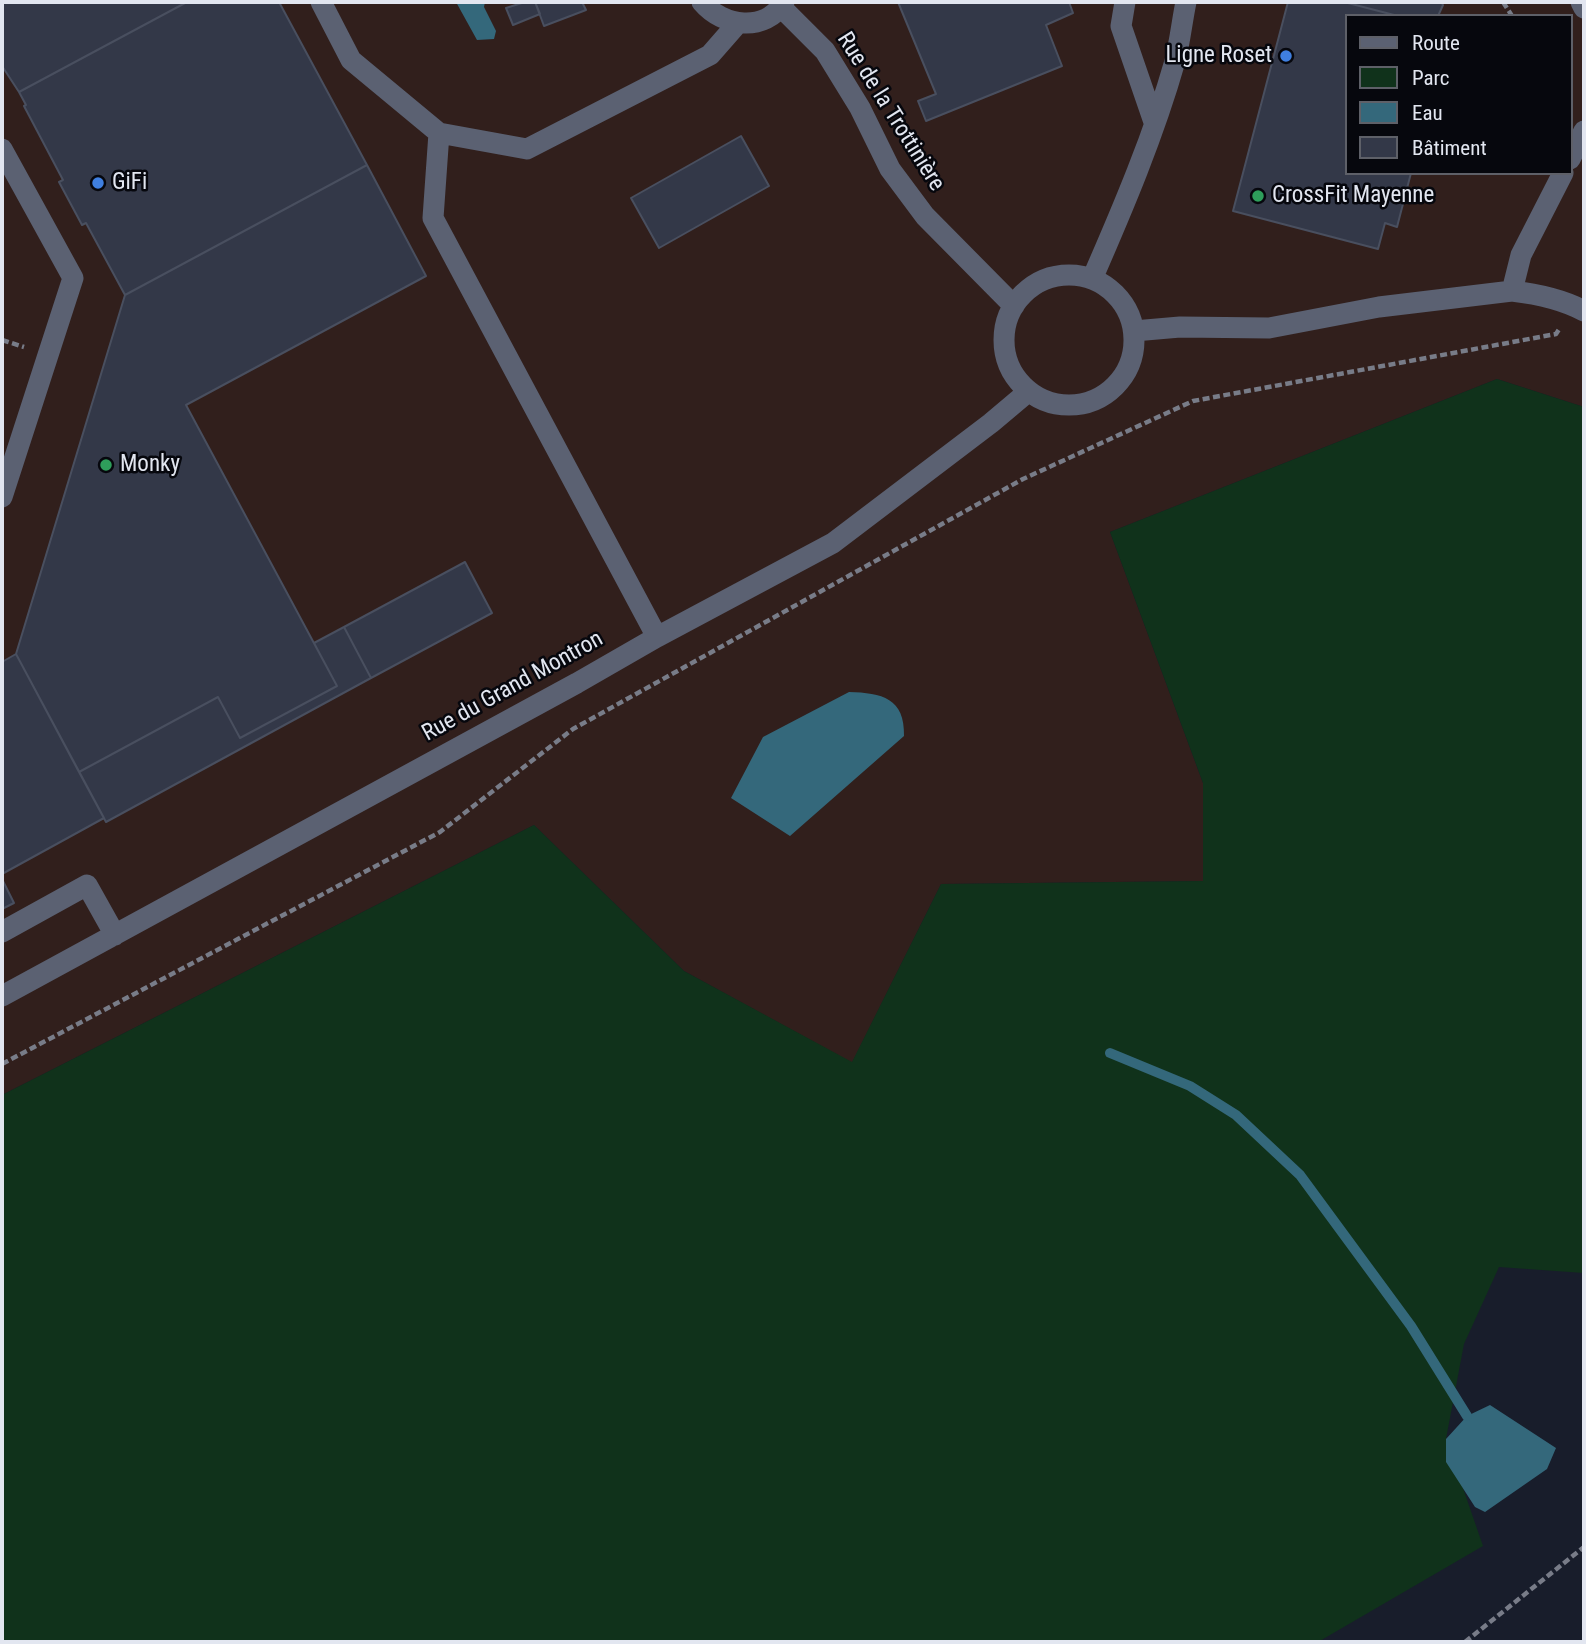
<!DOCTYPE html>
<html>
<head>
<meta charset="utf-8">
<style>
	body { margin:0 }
	#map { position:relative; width:1586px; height:1644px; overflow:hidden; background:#181d2b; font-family:"Roboto Condensed",sans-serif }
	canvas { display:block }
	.frame { position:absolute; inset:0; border:4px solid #e2e6f0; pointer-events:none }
	.legend { position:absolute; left:1345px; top:14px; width:228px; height:161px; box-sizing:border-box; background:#06070d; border:2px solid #5e6068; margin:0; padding:9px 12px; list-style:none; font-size:21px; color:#e2e6f0 }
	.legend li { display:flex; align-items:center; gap:14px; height:35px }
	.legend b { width:35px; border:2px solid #5e6068 }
</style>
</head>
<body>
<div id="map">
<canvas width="1586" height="1644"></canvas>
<div class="frame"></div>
<ul class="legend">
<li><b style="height:9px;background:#5b6172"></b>Route</li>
<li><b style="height:19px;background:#10321b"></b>Parc</li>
<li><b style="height:19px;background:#34687b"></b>Eau</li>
<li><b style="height:19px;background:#333848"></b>Bâtiment</li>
</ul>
</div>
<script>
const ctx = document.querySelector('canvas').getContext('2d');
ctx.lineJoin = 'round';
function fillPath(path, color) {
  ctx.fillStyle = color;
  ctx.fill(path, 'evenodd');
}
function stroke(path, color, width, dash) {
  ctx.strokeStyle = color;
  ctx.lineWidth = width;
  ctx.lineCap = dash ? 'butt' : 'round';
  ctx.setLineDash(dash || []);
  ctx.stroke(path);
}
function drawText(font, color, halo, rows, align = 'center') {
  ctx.font = font + ' "Roboto Condensed",sans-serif';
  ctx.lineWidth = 5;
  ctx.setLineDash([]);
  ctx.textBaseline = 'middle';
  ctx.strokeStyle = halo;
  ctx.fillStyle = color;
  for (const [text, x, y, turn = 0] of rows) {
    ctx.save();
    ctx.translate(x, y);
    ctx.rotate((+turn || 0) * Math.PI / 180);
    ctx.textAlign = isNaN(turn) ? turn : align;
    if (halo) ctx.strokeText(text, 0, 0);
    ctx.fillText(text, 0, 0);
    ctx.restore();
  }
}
fillPath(new Path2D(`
	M2,2H1584V407L1497,379L1110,532L1203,783V881L941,884L852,1063L684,971L534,825L2,1095ZM1346,16H1570V173H1346Z`), '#311f1c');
fillPath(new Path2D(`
	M1497,379L1584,407V1273L1499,1267L1464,1344L1446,1439L1483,1546L1318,1642H2V1095L534,825L684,971L852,1062L941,884L1203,881V783L1110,532Z`), '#10321b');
fillPath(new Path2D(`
	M456,2H485L484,7L496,31L494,39L477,40Z
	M849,692C882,693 905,698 904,736L790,836L731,798L763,737Z
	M1490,1405L1556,1448L1547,1469L1485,1512L1475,1507L1446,1462V1439L1467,1416Z`), '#34687b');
stroke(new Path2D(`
	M1110,1053L1190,1086L1236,1115L1300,1175L1411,1326L1467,1416`), '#34687b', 10);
const building = new Path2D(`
	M2,2H187L19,92L2,66Z
	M187,2H279L367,165L125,295L86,223L82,225L59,182L63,180L24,106L26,105L19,92Z
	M525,2H535L540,14L513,25L506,8Z
	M535,2H582L586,10L544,26Z
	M898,2H1069L1073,13L1046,25L1062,66L926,121L918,101L936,94Z
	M1288,2H1344L1398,16H1346V173H1411L1397,227L1385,223L1378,249L1233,211Z
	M1344,2H1441L1443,5L1438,16H1398Z
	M741,136L769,186L659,248L631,198Z
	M367,165L426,276L186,405L337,686L240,738L218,697L79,772L16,654L125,295Z
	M465,562L492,613L371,678L344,627Z
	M344,627L371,678L106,822L79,772L218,697L240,738L337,686L314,643Z
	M16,654L104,818L2,874V662Z
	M2,879L14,903L2,909Z`);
fillPath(building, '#333848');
stroke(building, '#494f5f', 2);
stroke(new Path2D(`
	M1503,2L1512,16
	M2,340L24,347
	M2,1064L440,832L573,729L1023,479L1193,401L1556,334L1560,328
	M1465,1642L1584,1547`), '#787c88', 4.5, [7, 3.5]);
stroke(new Path2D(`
	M321,2L351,60L439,133
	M702,2C723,27 765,33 784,2
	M1125,2L1121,26L1154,122
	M1581,2L1584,8
	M781,7L825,51L860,108L890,169L925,216L1014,306
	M2,149L73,278L2,497
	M1570,159L1584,131
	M1563,173L1521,255L1512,291C1537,294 1562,299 1584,311
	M1004 340a65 65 0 1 1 130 0a65 65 0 1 1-130 0Z
	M1092,279C1123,208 1154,135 1175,61C1180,42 1182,21 1186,2
	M1134,331L1180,327L1269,328L1379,307L1512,291
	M657,637L433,218L439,133L527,149L710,55L738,23
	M2,932L87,885L115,935
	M2,996L577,683L657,637L833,543L991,423L1029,391`), '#5b6172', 21);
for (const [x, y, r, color] of [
	[1286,56,7,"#3f7fe0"],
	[98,183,7,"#3f7fe0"],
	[1258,196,7,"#2e9e5b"],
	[106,465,7,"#2e9e5b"]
]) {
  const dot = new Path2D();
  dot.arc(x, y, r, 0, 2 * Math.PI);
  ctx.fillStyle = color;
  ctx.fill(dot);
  stroke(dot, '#06070d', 2.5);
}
drawText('23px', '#e2e6f0', '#06070d', [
	["Ligne Roset",1272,56,"right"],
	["GiFi",112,183],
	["CrossFit Mayenne",1272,196],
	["Monky",120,465]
], 'left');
drawText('23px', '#e2e6f0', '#06070d', [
	["Rue de la Trottinière",890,112,58],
	["Rue du Grand Montron",513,687,-29]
]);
</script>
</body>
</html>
